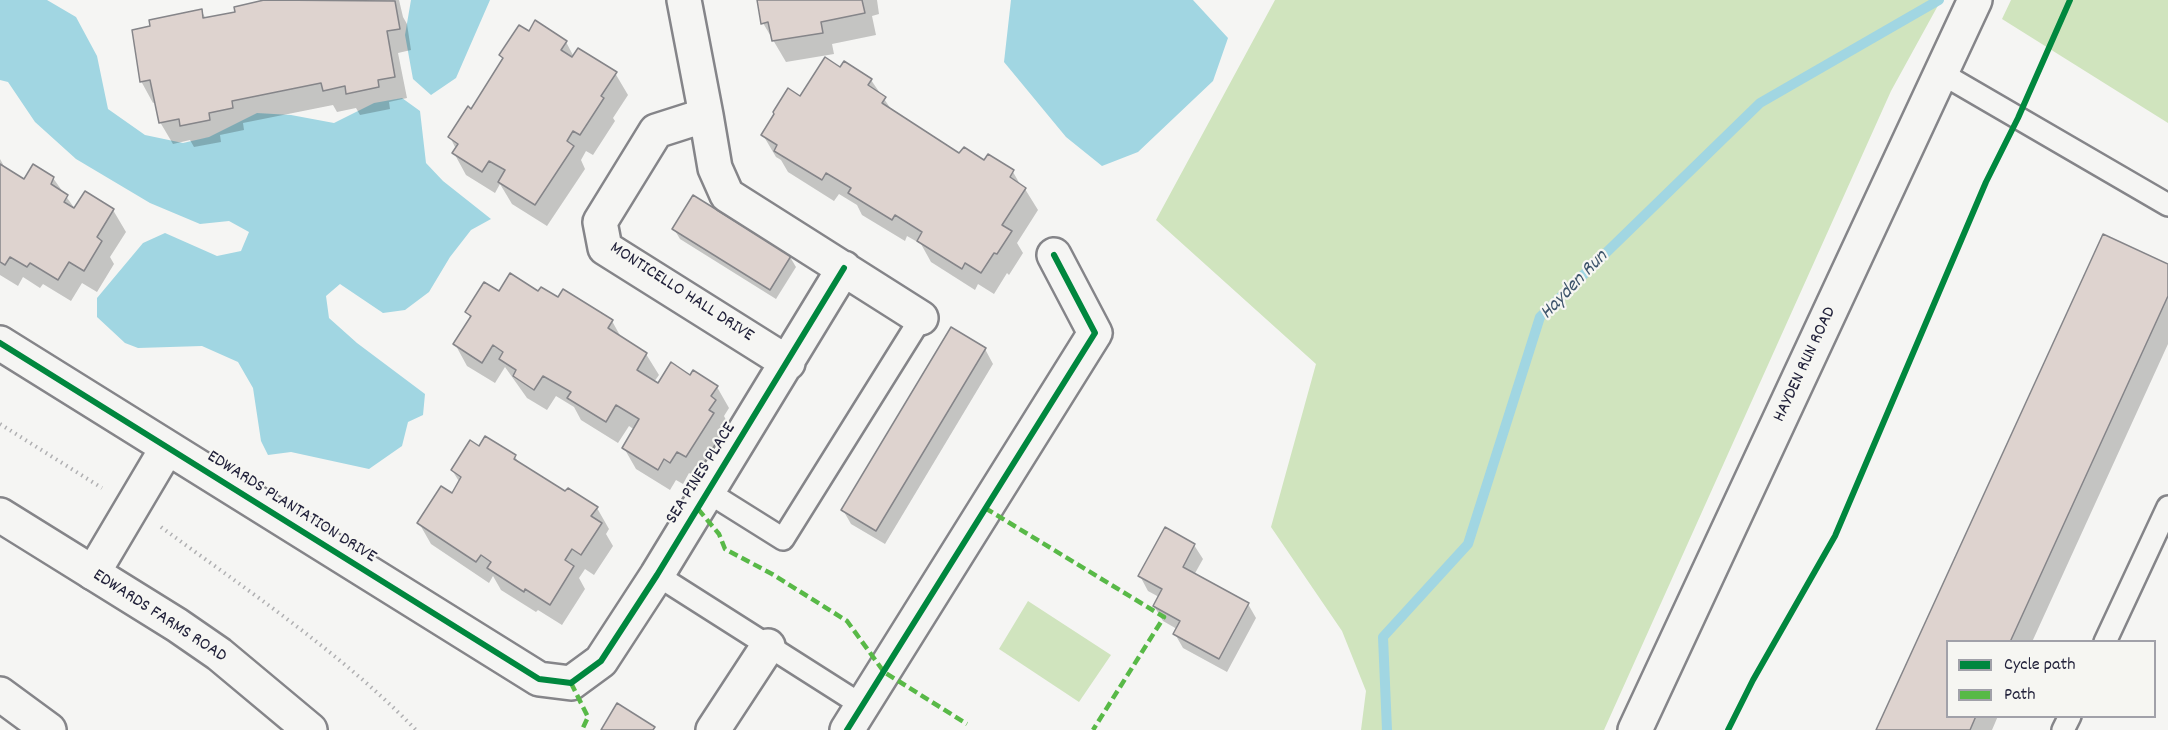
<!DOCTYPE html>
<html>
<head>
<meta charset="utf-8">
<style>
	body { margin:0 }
	#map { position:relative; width:2168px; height:730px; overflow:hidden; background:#f5f5f3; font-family:Dekko,sans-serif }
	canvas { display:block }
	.legend { position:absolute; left:1946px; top:640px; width:210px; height:78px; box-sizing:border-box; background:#f6f6f2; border:2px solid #a1a1a9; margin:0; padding:8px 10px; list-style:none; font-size:18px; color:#22223b }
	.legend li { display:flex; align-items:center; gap:12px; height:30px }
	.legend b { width:30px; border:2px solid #a1a1a9 }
</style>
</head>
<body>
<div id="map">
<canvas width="2168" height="730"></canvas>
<ul class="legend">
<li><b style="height:8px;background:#00873e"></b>Cycle path</li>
<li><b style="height:8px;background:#58b947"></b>Path</li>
</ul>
</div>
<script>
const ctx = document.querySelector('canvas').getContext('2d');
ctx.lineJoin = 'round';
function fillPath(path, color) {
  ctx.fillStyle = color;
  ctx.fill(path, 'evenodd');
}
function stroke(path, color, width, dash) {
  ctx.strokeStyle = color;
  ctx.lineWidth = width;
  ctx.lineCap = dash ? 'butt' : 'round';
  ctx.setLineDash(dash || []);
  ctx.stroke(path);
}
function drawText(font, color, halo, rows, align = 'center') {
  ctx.font = font + ' Dekko,sans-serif';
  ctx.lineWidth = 4.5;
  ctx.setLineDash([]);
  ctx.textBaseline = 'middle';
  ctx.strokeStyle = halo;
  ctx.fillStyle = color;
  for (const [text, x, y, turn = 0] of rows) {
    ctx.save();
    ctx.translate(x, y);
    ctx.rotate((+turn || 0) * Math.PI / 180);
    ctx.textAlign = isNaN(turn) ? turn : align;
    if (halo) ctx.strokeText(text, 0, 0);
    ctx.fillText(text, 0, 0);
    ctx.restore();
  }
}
fillPath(new Path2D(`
	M1275,0H1941L1891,91L1604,730H1361L1366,691L1342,631L1271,527L1316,364L1156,220Z
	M2011,0H2168V123L2002,19Z
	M1028,601L1111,655L1079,702L999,649Z`), '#d0e4be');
fillPath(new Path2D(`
	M0,0H47L76,17L97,56L108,109L145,135L183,143L209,137L257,113L291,115L334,123L374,103L402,98L420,111L426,163L443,181L491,219L471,230L450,257L429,292L405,310L383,313L340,284L326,296L329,318L357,343L425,394L423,415L408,422L402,446L369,469L291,452L268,455L261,441L253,388L238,362L202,346L138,348L125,343L97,317V298L143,243L165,233L217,256L241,251L249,232L229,221L200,224L150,203L76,159L35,122L8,82L0,80Z
	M411,0H490L456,78L431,95L413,79L405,35Z
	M1011,0H1193L1228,38L1213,81L1138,152L1102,166L1066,137L1004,62Z`), '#a1d6e2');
fillPath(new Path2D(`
	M271,0H285L286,2L295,0H399L403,17L407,24L411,50L398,53L407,98L389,102L390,109L360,115L356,108L337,112L333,105L243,123L244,130L220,135L221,142L194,147L190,140L173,144L160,122L156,102L153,103L141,81L201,10L206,19L237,13L236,8Z
	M758,0H877L879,14L872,16L876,35L832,44L834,54L786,62L763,23Z
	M529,33L566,42L574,57L615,73L628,95L613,118L615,121L593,155L586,151L581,160L585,169L547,226L512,204L500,184L495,193L466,175L454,153L456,149L450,137L471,111L504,60L501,55Z
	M840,69L871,80L893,112L960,156L1013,172L1021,186L1025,189L1038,210L1017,243L1023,253L1009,275L1007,273L994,294L978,284L975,290L931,262L921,244L907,236L905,241L862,215L857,205L839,194L834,201L788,172L781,160L776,157L763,135L800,98Z
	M0,159L6,170L25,181L53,178L75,209L113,210L126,232L110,257L114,264L97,292L82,283L71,301L43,284L40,288L23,277L18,286L0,275Z
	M674,229L790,257L796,267L776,299L680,239Z
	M2168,266V344L2032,642H1948V716H1998L1992,730H1878Z
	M499,293H539L612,321L622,339L646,354L659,375L654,382L659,385L691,377L717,387L729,408L724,416L727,422L722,431L725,436L698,478L689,473L683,484L676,480L670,490L636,469L624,448L635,430L629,426L618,443L581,420L574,407L556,396L547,410L527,398L505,367L495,383L467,366L455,344L471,319L467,312Z
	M985,349L993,364L885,544L851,524L843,510Z
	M479,448L515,457L520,464L565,493L597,508L609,529L606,534L613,546L594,575L585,569L579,578L585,589L562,625L538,610L536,612L501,590L493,576L489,583L431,544L419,523L452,495L460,483L452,470Z
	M1194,545L1203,559L1194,575L1248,604L1256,618L1227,672L1183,648L1175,634L1177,629L1163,621L1154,606L1159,597L1148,591L1140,576Z`), '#0003');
stroke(new Path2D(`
	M1387,730L1383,637L1468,544L1540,317L1760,103L1939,0`), '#a1d6e2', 10);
const building = new Path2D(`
	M264,0L395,1L400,29L387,31L395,77L378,80L379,87L346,94L345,86L323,91L321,83L232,101L233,108L209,113L210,120L180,126L179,119L159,123L150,80L140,82L132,30L150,26L149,20L202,9L203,18L235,12L234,7Z
	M757,0H862L865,13L821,22L823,33L772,41L768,22L761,24Z
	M535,20L567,41L561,50L572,57L578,48L617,72L601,96L604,98L580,135L573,131L567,141L574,146L535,205L498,182L505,170L489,161L482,172L452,153L458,144L448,137L468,106L471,109L503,58L499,55L519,25L529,31Z
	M825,57L840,67L844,61L872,79L868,85L886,97L882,103L959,153L964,147L984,160L988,154L1014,170L1010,177L1026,188L1002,225L1012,231L997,254L994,253L981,273L965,263L962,269L917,241L922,232L895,215L892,220L848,193L851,188L826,173L822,180L774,151L777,145L761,135L774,114L773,112L788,88L800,96Z
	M0,164L24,179L33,164L54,177L51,184L68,195L64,202L74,208L85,191L114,209L97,237L102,241L84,271L69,262L58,280L30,263L27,267L10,257L5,265L0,262Z
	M693,195L791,256L770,290L672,229Z
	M2103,234L2168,264V296L2010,642H1948V716H1976L1970,730H1876Z
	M510,273L538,291L541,287L558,297L563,289L613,320L608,328L647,353L637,370L658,383L671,362L690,375L693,370L718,386L711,396L716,400L709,410L714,413L686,457L677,452L670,463L664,459L658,470L622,448L639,419L616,405L606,422L567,398L571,392L543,376L534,390L513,376L516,370L499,359L503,352L493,345L482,363L453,344L471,316L465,312L484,282L499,291Z
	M951,327L986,348L876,531L841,510Z
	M485,436L516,455L514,459L565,491L568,488L598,507L591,516L602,523L581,555L572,549L565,560L574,566L550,605L525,589L524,592L487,568L491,562L481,555L476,562L417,523L441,486L452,493L461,477L451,470L470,440L479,446Z
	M1165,527L1195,544L1183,567L1249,603L1219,659L1173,634L1180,621L1153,606L1162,589L1138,576Z
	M617,703L655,727L653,730H601Z`);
fillPath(building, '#ded3cf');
stroke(building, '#858589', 1.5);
const service = new Path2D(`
	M1941,73L2168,205
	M708,492L783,539L921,318
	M657,575L863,706
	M2105,642L2168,507
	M2063,730L2070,716`);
const minor = new Path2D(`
	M684,0L706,115L656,131L600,222L605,248L788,363
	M706,115L715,168L727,195L921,318
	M0,343L539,679L571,683L601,661L657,575L844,268
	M93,573L167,448
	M0,694L49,730
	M713,730L768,646
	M847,730L1095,333L1054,255`);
const secondary = new Path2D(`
	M0,515L177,625L219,654L310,730
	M1635,730L1975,0`);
stroke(service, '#858589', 26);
stroke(minor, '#858589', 38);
stroke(secondary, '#858589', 38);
stroke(new Path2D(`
	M0,424L102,488
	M161,527C248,591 340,652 416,730`), '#b0b0b2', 4, [1.5, 4.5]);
stroke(service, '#f5f5f3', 21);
stroke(minor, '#f5f5f3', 33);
stroke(secondary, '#f5f5f3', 33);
stroke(new Path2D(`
	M985,508L1164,617L1093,730
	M698,509L719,534L725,549L772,574L847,621L884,672L967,724
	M571,683L588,717L582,730`), '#58b947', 4.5, [9, 4.5]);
stroke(new Path2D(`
	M0,343L539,679L571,683L601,661L657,575L844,268
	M847,730L1095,333L1054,255
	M1728,730L1753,680L1835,536L1986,182L2018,118L2070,0`), '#00873e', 6);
drawText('18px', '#22223b', '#f6f6f2', [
	["MONTICELLO HALL DRIVE",681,293,33],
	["HAYDEN RUN ROAD",1806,365,-65],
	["SEA PINES PLACE",702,474,-58],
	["EDWARDS PLANTATION DRIVE",291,508,32],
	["EDWARDS FARMS ROAD",159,617,33]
]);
drawText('italic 20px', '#3d546b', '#f6f6f2', [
	["Hayden Run",1575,286,-46]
]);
</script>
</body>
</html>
